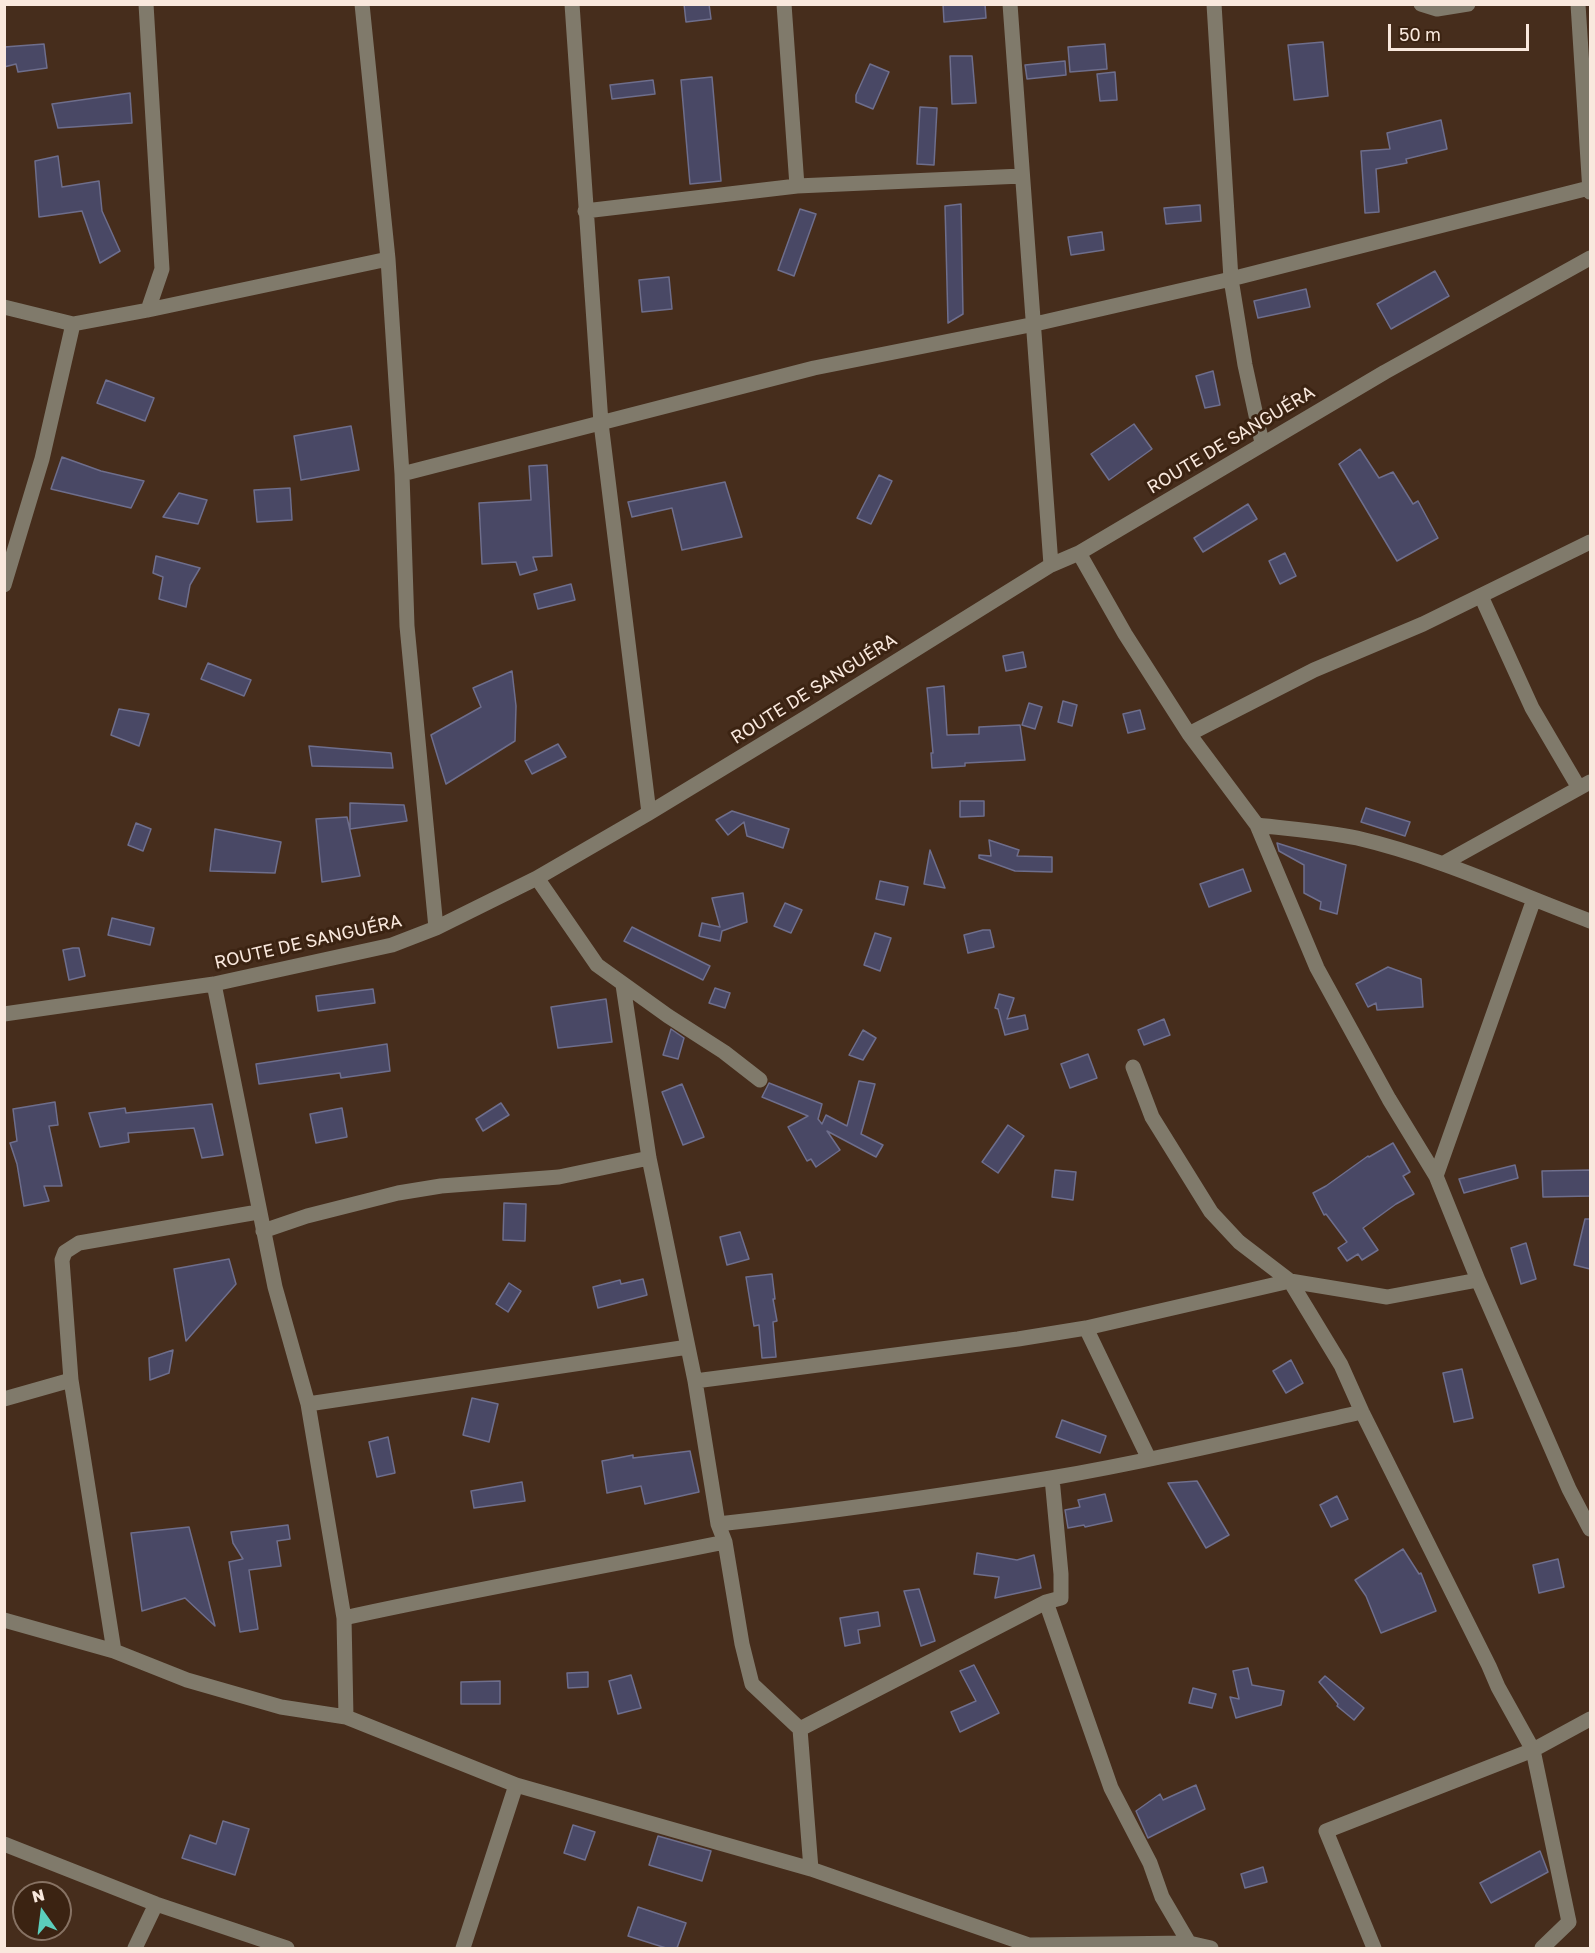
<!DOCTYPE html>
<html>
<head>
<meta charset="utf-8">
<style>
	body { margin:0 }
	#map { position:relative; width:1595px; height:1953px; overflow:hidden; background:#462d1c; font-family:"Golos Text",sans-serif }
	canvas { display:block }
	.frame { position:absolute; inset:0; border:6px solid #f9e8dd; pointer-events:none }
	.north { position:absolute; left:12px; top:1881px; width:60px; height:60px; box-sizing:border-box; background:#3b2312; border:2px solid #877263; border-radius:50%; rotate:346deg; font-size:16px; font-weight:700; line-height:24px; text-align:center; color:#f9e8dd }
	.north::after { content:''; display:block; margin:auto; width:21px; height:27px; background:#5bcebc; clip-path:polygon(50% 0,100% 100%,50% 72%,0 100%) }
	.scale { position:absolute; left:1388px; top:24px; width:141px; height:27px; box-sizing:border-box; border:3px solid #f9e8dd; border-top:0; padding-left:8px; font-size:18px; line-height:21px; white-space:nowrap; color:#f9e8dd; -webkit-text-stroke:4px #3b2312; paint-order:stroke }
</style>
</head>
<body>
<div id="map">
<canvas width="1595" height="1953"></canvas>
<div class="frame"></div>
<div class="north">N</div>
<div class="scale">50 m</div>
</div>
<script>
const ctx = document.querySelector('canvas').getContext('2d');
ctx.lineJoin = 'round';
function fillPath(path, color) {
  ctx.fillStyle = color;
  ctx.fill(path, 'evenodd');
}
function stroke(path, color, width, dash) {
  ctx.strokeStyle = color;
  ctx.lineWidth = width;
  ctx.lineCap = dash ? 'butt' : 'round';
  ctx.setLineDash(dash || []);
  ctx.stroke(path);
}
function drawText(font, color, halo, rows, align = 'center') {
  ctx.font = font + ' "Golos Text",sans-serif';
  ctx.lineWidth = 6;
  ctx.setLineDash([]);
  ctx.textBaseline = 'middle';
  ctx.strokeStyle = halo;
  ctx.fillStyle = color;
  for (const [text, x, y, turn = 0] of rows) {
    ctx.save();
    ctx.translate(x, y);
    ctx.rotate((+turn || 0) * Math.PI / 180);
    ctx.textAlign = isNaN(turn) ? turn : align;
    if (halo) ctx.strokeText(text, 0, 0);
    ctx.fillText(text, 0, 0);
    ctx.restore();
  }
}
const building = new Path2D(`
	M684,4H709L711,19L686,22Z
	M943,4H985L986,18L944,22Z
	M1323,42L1328,96L1294,100L1288,45Z
	M44,44L47,68L18,72L16,64L4,67V47Z
	M1105,44L1107,69L1070,72L1068,47Z
	M950,56H972L976,103L952,104Z
	M1065,61L1066,75L1027,79L1025,65Z
	M870,64L889,72L873,109L856,102V95Z
	M1115,72L1117,100L1100,101L1097,74Z
	M712,77L721,181L690,184L681,80Z
	M653,80L655,94L612,99L610,85Z
	M130,93L132,123L58,128L52,104Z
	M920,107L937,108L934,165L917,164Z
	M1441,120L1447,149L1406,159L1407,163L1376,169L1379,212L1365,213L1361,151L1390,149L1387,133Z
	M58,156L62,187L99,181L102,211L120,251L100,263L82,211L39,217L35,161Z
	M961,204L963,314L948,323L945,206Z
	M1200,205L1201,221L1166,224L1164,208Z
	M800,209L816,214L794,276L778,270Z
	M1102,232L1104,250L1071,255L1068,237Z
	M1435,271L1449,296L1391,329L1377,304Z
	M669,277L672,309L642,312L639,280Z
	M1306,289L1310,307L1258,318L1254,301Z
	M1213,371L1220,405L1205,408L1196,376Z
	M106,380L154,398L145,421L97,403Z
	M1134,424L1152,449L1109,480L1091,454Z
	M351,426L359,470L301,480L294,436Z
	M1360,449L1379,478L1393,472L1413,504L1418,501L1438,538L1397,561L1339,464Z
	M62,457L101,471L144,481L131,508L51,489Z
	M547,465L552,556L533,557L537,570L520,575L516,562L482,564L479,503L531,500L529,466Z
	M879,475L892,481L871,524L857,518Z
	M725,482L742,537L682,550L672,508L632,517L628,502Z
	M290,488L292,520L257,522L254,490Z
	M179,493L207,500L198,524L163,517Z
	M1248,504L1257,519L1203,552L1194,538Z
	M1285,553L1296,576L1280,584L1269,561Z
	M156,556L200,568L190,585L186,607L159,599L163,577L153,573Z
	M571,584L575,600L538,609L534,594Z
	M1023,652L1026,667L1006,671L1003,656Z
	M208,663L251,680L244,696L201,679Z
	M512,671L516,706L515,741L446,784L431,735L481,707L473,688Z
	M944,686L947,735L979,734V727L1020,725L1025,760L965,763V766L932,768L931,753H933L927,688Z
	M1063,701L1077,705L1072,726L1058,722Z
	M1029,703L1042,707L1035,729L1022,725Z
	M119,709L149,714L139,746L111,735Z
	M1140,710L1145,729L1128,733L1123,714Z
	M558,744L566,757L532,774L525,761Z
	M309,746L391,753L393,768L312,766Z
	M960,801H984V816L960,817Z
	M350,803L404,805L407,821L350,829Z
	M1366,808L1410,822L1405,836L1361,822Z
	M732,811L789,829L783,848L747,836L744,822L728,835L716,820Z
	M347,817L360,876L322,882L316,819Z
	M136,823L151,829L143,851L128,845Z
	M215,829L281,842L275,873L210,871Z
	M989,840L1019,850L1017,856L1052,857V872L1015,871L979,858V855L991,856Z
	M1277,843L1346,865L1337,914L1320,909L1321,902L1304,893V865L1279,851Z
	M930,850L945,888L924,884Z
	M1243,869L1251,891L1209,907L1200,884Z
	M880,881L908,887L904,905L876,899Z
	M743,893L747,922L722,931L720,941L699,936L702,923L720,927L712,898Z
	M785,903L802,910L791,933L774,926Z
	M112,918L154,928L150,945L108,935Z
	M632,927L710,966L703,980L624,941Z
	M983,930H990L994,947L968,953L964,935Z
	M875,933L891,938L880,971L864,965Z
	M73,948H79L85,976L69,980L63,950Z
	M1388,967L1421,979L1423,1007L1377,1010L1376,1003L1368,1007L1356,984Z
	M715,988L730,993L725,1008L709,1003Z
	M373,989L375,1003L318,1011L316,996Z
	M999,994L1014,998L1007,1019L1025,1015L1028,1029L1005,1035L998,1009L995,1008Z
	M606,999L612,1042L558,1048L551,1007Z
	M1164,1019L1170,1035L1144,1045L1138,1030Z
	M671,1029L684,1038L678,1059L663,1055Z
	M863,1030L876,1038L863,1060L849,1055Z
	M387,1044L390,1071L341,1078L340,1073L259,1084L256,1064Z
	M1088,1054L1097,1078L1070,1088L1061,1064Z
	M859,1081L875,1084L861,1134L883,1145L876,1157L827,1131L840,1150L816,1167L811,1159L807,1161L788,1127L808,1116L762,1097L769,1083L822,1104L818,1119L822,1124L826,1115L847,1126Z
	M682,1084L704,1137L683,1145L662,1092Z
	M55,1102L58,1125L49,1126L62,1186H44L49,1201L24,1206L17,1164L10,1143L17,1141L13,1109Z
	M501,1103L509,1115L483,1131L476,1119Z
	M212,1104L223,1155L202,1158L194,1128L128,1133L129,1142L100,1147L89,1113L125,1108L126,1113Z
	M342,1108L347,1137L316,1143L310,1114Z
	M1008,1125L1024,1136L998,1173L982,1162Z
	M1393,1143L1410,1172L1403,1176L1414,1194L1396,1204L1363,1228L1378,1250L1362,1260L1358,1254L1347,1261L1338,1248L1347,1242L1326,1214L1324,1215L1313,1193L1326,1186L1368,1156L1369,1157Z
	M1515,1165L1518,1178L1464,1193L1459,1179Z
	M1055,1170L1076,1172L1073,1200L1052,1197Z
	M1590,1170V1196L1543,1197L1542,1171Z
	M504,1203L526,1204L525,1241L503,1240Z
	M1585,1219H1590V1269L1574,1265Z
	M740,1232L749,1259L727,1265L720,1237Z
	M1526,1243L1536,1279L1521,1284L1511,1248Z
	M229,1259L236,1284L186,1341L174,1269Z
	M772,1274L775,1299H773L777,1321L773,1322L776,1357L762,1358L759,1325L754,1326L746,1277Z
	M643,1279L647,1295L598,1308L593,1287L620,1280L621,1284Z
	M509,1283L521,1291L508,1312L496,1304Z
	M173,1350L169,1373L150,1380L149,1358Z
	M1291,1360L1303,1383L1286,1393L1273,1371Z
	M1462,1369L1473,1418L1454,1422L1443,1373Z
	M472,1398L498,1404L489,1442L463,1435Z
	M1062,1420L1106,1436L1100,1453L1056,1437Z
	M388,1437L395,1473L377,1477L369,1442Z
	M690,1451L699,1492L645,1504L641,1486L607,1493L602,1461L633,1455V1458Z
	M1197,1481L1229,1535L1206,1548L1168,1483Z
	M522,1482L525,1501L474,1508L471,1491Z
	M1105,1494L1112,1521L1085,1527L1084,1525L1068,1528L1065,1510L1080,1507L1078,1500Z
	M1337,1496L1348,1519L1331,1527L1320,1505Z
	M288,1525L290,1539L277,1541L281,1566L249,1570L258,1629L240,1632L229,1562L243,1559L233,1543L231,1532Z
	M189,1527L215,1626L185,1598L142,1611L131,1533Z
	M1403,1549L1419,1574L1421,1573L1436,1611L1381,1633L1366,1596L1355,1580Z
	M977,1553L1017,1560L1034,1555L1041,1588L995,1598L999,1577L974,1574Z
	M1558,1559L1564,1587L1539,1593L1533,1565Z
	M919,1589L935,1641L921,1646L904,1591Z
	M878,1612L880,1626L858,1630L860,1643L845,1646L840,1618Z
	M974,1665L999,1713L960,1732L951,1712L976,1701L960,1671Z
	M1248,1668L1252,1685L1284,1691L1281,1705L1236,1718L1230,1697L1239,1699L1233,1671Z
	M588,1672V1687L568,1688L567,1673Z
	M631,1675L641,1708L618,1714L609,1681Z
	M1325,1676L1364,1708L1354,1720L1337,1706L1338,1704L1319,1682Z
	M500,1681V1704H461V1682Z
	M1193,1688L1216,1694L1212,1708L1189,1703Z
	M1196,1785L1205,1809L1148,1838L1136,1811L1160,1794L1163,1800Z
	M223,1821L249,1829L235,1875L182,1858L190,1835L216,1844Z
	M573,1825L595,1832L585,1860L564,1853Z
	M658,1836L711,1851L702,1881L649,1865Z
	M1540,1851L1548,1872L1491,1903L1480,1883Z
	M1263,1867L1267,1882L1245,1888L1241,1874Z
	M638,1907L686,1923L677,1948H666L628,1936Z`);
fillPath(building, '#494865');
stroke(building, '#6e6e8c', 1.5);
stroke(new Path2D(`
	M362,4L388,259L402,474L407,626L436,928
	M572,4L601,423L649,813
	M784,4L797,186
	M1010,4L1051,565
	M1214,4L1231,279L1245,365L1262,443
	M1421,4L1437,9L1468,4
	M1578,4L1590,192
	M585,211L797,186L1022,176
	M4,307L73,324
	M148,310L388,259
	M402,474L814,368L1035,324L1231,279L1589,188
	M1079,553L1125,634L1189,734L1257,825L1317,968L1389,1099L1436,1176L1478,1280L1569,1489L1590,1529
	M4,585L42,459L73,324L148,310L162,269L146,4
	M1481,596L1532,708L1579,788
	M1189,734L1314,670L1423,624L1590,542
	M1257,825C1290,829 1324,831 1357,838C1438,857 1513,892 1590,921
	M1444,863L1590,782
	M537,878L597,965L668,1016L724,1052L760,1080
	M214,984L275,1287L308,1404L344,1618L346,1717
	M623,985L649,1158L695,1381L718,1524L725,1542L742,1644L752,1684L800,1729L811,1869
	M4,1014L214,984L392,945L436,928L537,878L649,813L807,717L1051,565L1079,553L1385,372L1590,258
	M1133,1067L1152,1117L1211,1212L1239,1242L1290,1281L1341,1365L1362,1412L1489,1666L1498,1687L1533,1750L1569,1922L1542,1948
	M1436,1176L1534,899
	M263,1231L307,1216L398,1193L441,1186L559,1177L649,1158
	M1086,1328L1149,1459
	M695,1381L1018,1339L1086,1328L1290,1281L1387,1297L1478,1280
	M4,1399L71,1380
	M308,1404L688,1347
	M718,1524C829,1512 940,1496 1051,1478C1156,1460 1259,1435 1362,1412
	M1046,1602L1111,1788L1150,1863L1162,1897L1189,1943
	M344,1618C471,1590 598,1568 725,1542
	M4,1620L114,1651L187,1680L281,1707L346,1717L516,1785L811,1869L1029,1945L1189,1943L1211,1948
	M114,1651L71,1380L62,1260L65,1252L79,1243L258,1212
	M800,1729L1046,1602L1061,1598V1574L1052,1478
	M4,1844L156,1904L287,1948
	M135,1948L156,1904
	M463,1948L516,1785
	M1374,1948L1326,1831L1533,1750L1590,1719`), '#807a6b', 15);
drawText('18px', '#f9e8dd', '#3b2312', [
	["ROUTE DE SANGUÉRA",1231,440,-31],
	["ROUTE DE SANGUÉRA",814,689,-32],
	["ROUTE DE SANGUÉRA",308,942,-13]
]);
</script>
</body>
</html>
